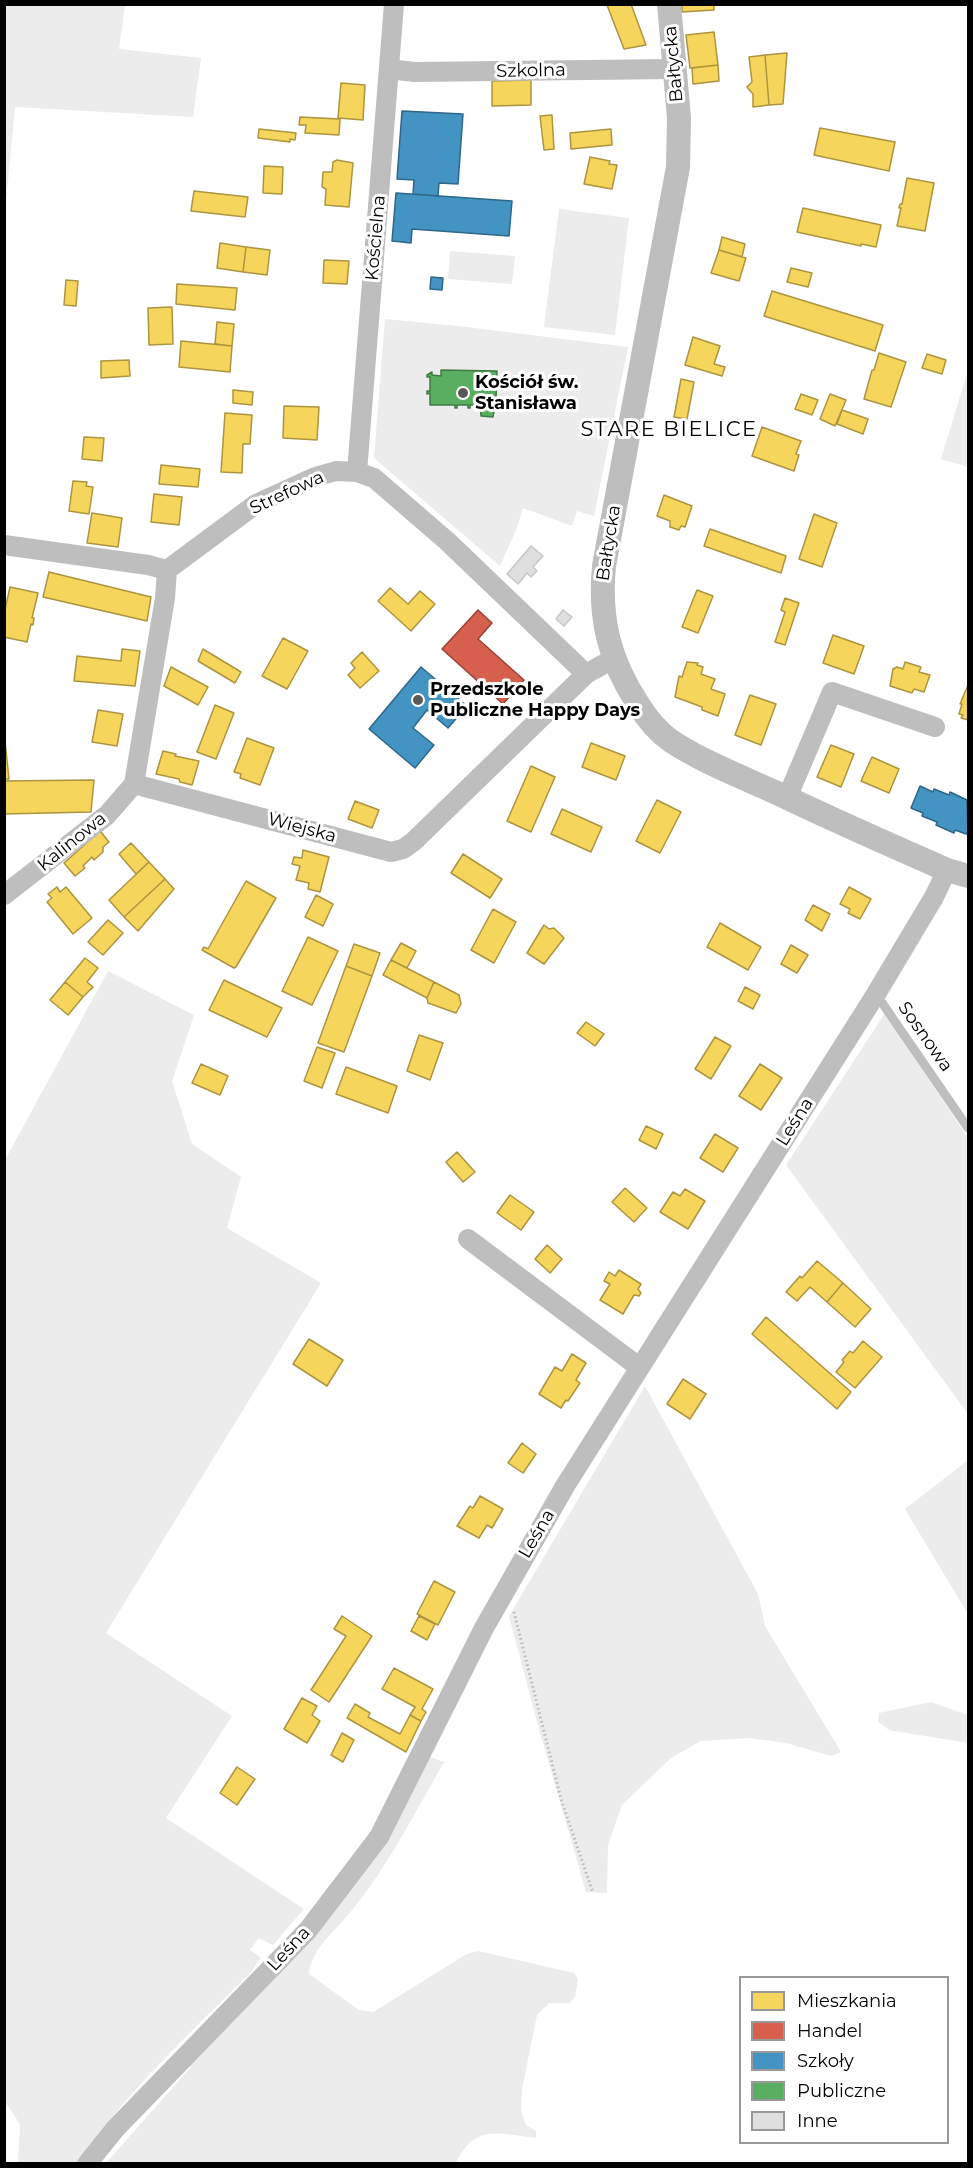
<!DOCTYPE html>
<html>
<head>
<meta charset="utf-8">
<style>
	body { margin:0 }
	#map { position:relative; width:973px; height:2168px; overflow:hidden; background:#fff; font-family:Montserrat,sans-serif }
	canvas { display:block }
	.frame { position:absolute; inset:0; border:6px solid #000; pointer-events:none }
	.legend { position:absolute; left:739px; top:1976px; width:210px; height:168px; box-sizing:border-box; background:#fff; border:2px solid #999; margin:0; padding:8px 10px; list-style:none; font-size:18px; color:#000 }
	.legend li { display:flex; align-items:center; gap:12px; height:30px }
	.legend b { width:30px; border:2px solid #999 }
</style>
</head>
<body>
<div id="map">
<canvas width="973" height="2168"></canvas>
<div class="frame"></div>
<ul class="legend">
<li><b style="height:16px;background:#f6d55c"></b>Mieszkania</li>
<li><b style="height:16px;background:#d6604d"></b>Handel</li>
<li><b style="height:16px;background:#4393c3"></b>Szkoły</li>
<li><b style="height:16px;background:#5aae61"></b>Publiczne</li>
<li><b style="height:16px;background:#dfdfdf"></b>Inne</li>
</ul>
</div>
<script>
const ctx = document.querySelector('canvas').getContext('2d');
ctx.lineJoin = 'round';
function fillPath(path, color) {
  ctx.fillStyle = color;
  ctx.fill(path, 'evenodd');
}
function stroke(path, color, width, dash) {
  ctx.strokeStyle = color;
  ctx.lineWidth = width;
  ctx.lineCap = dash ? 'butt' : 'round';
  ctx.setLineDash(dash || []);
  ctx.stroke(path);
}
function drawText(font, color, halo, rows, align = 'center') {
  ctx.font = font + ' Montserrat,sans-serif';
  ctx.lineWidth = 6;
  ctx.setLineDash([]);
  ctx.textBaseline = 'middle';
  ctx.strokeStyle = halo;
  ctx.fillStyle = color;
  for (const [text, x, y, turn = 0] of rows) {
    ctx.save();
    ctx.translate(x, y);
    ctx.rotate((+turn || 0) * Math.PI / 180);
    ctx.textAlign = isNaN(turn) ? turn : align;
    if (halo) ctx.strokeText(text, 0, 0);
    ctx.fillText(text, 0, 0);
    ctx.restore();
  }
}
fillPath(new Path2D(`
	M5,4L125,5L119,49L201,58L193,117L15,107L5,213Z
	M559,209L629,218L615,335L544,327Z
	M450,251L515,256L512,284L448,279Z
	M385,319L458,326L628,347L594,516L577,511L572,526L523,508L517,528L500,566L374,458Z
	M968,370V467L941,459Z
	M108,971L194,1015L172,1081L192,1144L241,1177L227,1228L321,1283L106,1633L232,1716L166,1818L304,1909L273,1945L259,1938L250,1950L261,1958L251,1972C190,2033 126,2092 78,2163H18L20,2124L5,2102V1160Z
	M885,1013L968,1138V1414L786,1165Z
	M645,1386L758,1594L765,1626L841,1752L831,1756L786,1743L749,1738L701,1741L671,1758L622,1805L608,1845L607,1893L586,1892L539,1729L509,1616Z
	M968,1460V1614L905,1509Z
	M931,1702L968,1715V1743L889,1730L878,1722L879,1713Z
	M430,1757L444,1762C413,1816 384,1874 343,1921C328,1937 311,1952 309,1974L359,2010L373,2012L467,1954L478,1951L574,1973L578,1979L575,1997L570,2003H549L537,2015L522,2089L521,2111L526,2125L536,2131V2138C498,2134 475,2123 456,2163L105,2164L191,2067L184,2066L216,2033Z`), '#ececec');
const homes = new Path2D(`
	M631,4L646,45L624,49L607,5Z
	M682,4H714V10L682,12Z
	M714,32L718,65L690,68L686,35Z
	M787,53L783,104L769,105L765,55Z
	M765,55L769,105L753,107V94L747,87L752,82L749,57Z
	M718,65L719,81L693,84L692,68Z
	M531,80V105L492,106V81Z
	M341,83L365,85L363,120L338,118Z
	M552,115L554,149L544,150L540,116Z
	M300,117L340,119L339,135L305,133L306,125H299Z
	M820,128L895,142L889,171L814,155Z
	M259,129L296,133L295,140L290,139V142L258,138Z
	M611,129L612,145L571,149L570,133Z
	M590,157L610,161L609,164L617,165L612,189L584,184Z
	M337,160L353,163L349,207L325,205L326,189L322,187L323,172H332L333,162Z
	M264,166L283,167L282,194L263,193Z
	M907,178L934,183L925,231L897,226L901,208H899L900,204H902Z
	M194,191L248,197L245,217L191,211Z
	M803,208L881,225L876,247L861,244V246L797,232Z
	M722,237L745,244L742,257L719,250Z
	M220,243L246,247L243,272L217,268Z
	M246,247L270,250L267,275L243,272Z
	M719,250L746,258L739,281L711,273Z
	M324,260L349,261L347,284L323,283Z
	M791,268L812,273L808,287L787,282Z
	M66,280L78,281L76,306L64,305Z
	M177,284L237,288L235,310L176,304Z
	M772,291L883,325L875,351L764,316Z
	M172,307L173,344L149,345L148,308Z
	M217,322L234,324L232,346L215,344Z
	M693,337L720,346L714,364L725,367L722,376L685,365Z
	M181,341L232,346L230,372L179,367Z
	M879,353L906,362L891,407L864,399L872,370H874Z
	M927,354L946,360L942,374L922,368Z
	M129,360L130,376L101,378V361Z
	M681,379L694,382L687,419L674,417Z
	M233,390L253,392L252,405L233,403Z
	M801,394L818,400L812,415L795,409Z
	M830,394L846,400L835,426L820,419Z
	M284,406L319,407L317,440L283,438Z
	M842,410L868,419L863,434L837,424Z
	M225,413L252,415L250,444H243L242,473L221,472Z
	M762,427L801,441L796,454L799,455L794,471L752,456Z
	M84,437L104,438L102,461L82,459Z
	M161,465L200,469L198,487L159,484Z
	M73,481L87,482L86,486L93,487L89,514L69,511Z
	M154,494L182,497L179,525L151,522Z
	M664,495L692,506L685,527L681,526L679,530L670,527V521L657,516Z
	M92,513L122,518L118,547L87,543Z
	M814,514L837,523L822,567L799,559Z
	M710,529L786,556L781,573L704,546Z
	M49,572L151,597L147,621L43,597Z
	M10,587L38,593L32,618H34L33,625L31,624L27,642L4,637V614Z
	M390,588L408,604L420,591L435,604L411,631L378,601Z
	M697,590L713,596L698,633L682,627Z
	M785,598L799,603L785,645L775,642L785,612L781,610Z
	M833,635L864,646L854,674L823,663Z
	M283,638L308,651L287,689L262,676Z
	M122,649L140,651L135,686L74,681L77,656L121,661Z
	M203,649L241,672L235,683L198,661Z
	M362,652L379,671L360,688L348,675L355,668L351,663Z
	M687,662L698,663L697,665L703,667L701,674L715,679L711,689L725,694L718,716L702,710V707L675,697L679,676L682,677Z
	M905,662L921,667L919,672L930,675L924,692L914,689L912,693L890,686L893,669L897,667L903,669Z
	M171,667L208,687L198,705L164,686Z
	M968,685V720L961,718L963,715L959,714L962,704H960Z
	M750,695L776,704L761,745L735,735Z
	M215,705L234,713L216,759L197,752Z
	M98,710L123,714L117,746L92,742Z
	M4,731L9,779H4Z
	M247,738L274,748L260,785L240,778L241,774L234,772Z
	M591,743L625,756L616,780L582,767Z
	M831,745L854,754L841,787L817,777Z
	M163,751L176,754L175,756L199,761L192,785L180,782L179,779L156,774Z
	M872,757L899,769L889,793L861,781Z
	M531,766L555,777L531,832L507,821Z
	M94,780L91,812L4,814V781Z
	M657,800L681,812L660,853L636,841Z
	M355,801L379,810L372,828L348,819Z
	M562,809L602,827L591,852L551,834Z
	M100,831L109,842L103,847V852L94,860L92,857L83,866L85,868L75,876L64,863Z
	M131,843L149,862L136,874L119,854Z
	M303,850L329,857L320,892L308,889L309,883L296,880L300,866L292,864L294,857L302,858Z
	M463,854L502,879L490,898L451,873Z
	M149,862L165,879L124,917L109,900Z
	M165,879L174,889L138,931L124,917Z
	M246,881L276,898L236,967L234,968L202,950L204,947L208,949Z
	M57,887L60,892L66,887L92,918L73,934L47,902L52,898L48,894Z
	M849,887L871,899L860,919L848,913L850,909L840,904Z
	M316,895L333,904L323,926L305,917Z
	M813,905L830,914L822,931L805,920Z
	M493,909L516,922L494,963L471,950Z
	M108,920L123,933L103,955L88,942Z
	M720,923L761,947L748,970L707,947Z
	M544,925L549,929L554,928L564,938L544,964L527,953Z
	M308,937L338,951L312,1005L282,991Z
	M401,943L416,951L407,968L391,960Z
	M354,944L380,953L372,976L346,966Z
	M791,945L808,955L797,973L781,964Z
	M85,958L98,968L87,982L93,987L83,997L65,982Z
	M391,960L434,982L427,998L383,975Z
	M346,966L372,976L344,1052L318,1043Z
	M224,980L282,1008L267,1037L209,1010Z
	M65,982L83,997L68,1015L50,1000Z
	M434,982L459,995L461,1004L456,1013L428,1003L427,998Z
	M745,987L760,995L753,1009L738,1001Z
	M586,1022L604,1034L595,1046L577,1033Z
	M419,1035L443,1043L430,1080L407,1071Z
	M715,1037L731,1046L711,1079L695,1069Z
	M317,1047L335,1053L322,1088L304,1081Z
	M201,1064L228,1076L220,1095L192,1083Z
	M760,1064L782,1078L761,1110L739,1096Z
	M346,1067L397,1086L388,1113L336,1094Z
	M646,1126L663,1134L656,1149L639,1140Z
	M715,1134L738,1148L723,1172L700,1158Z
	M457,1152L475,1172L463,1182L446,1162Z
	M625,1188L647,1208L634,1222L612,1202Z
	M685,1189L705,1201L688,1229L660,1212L673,1192L680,1196Z
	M510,1195L534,1212L521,1230L497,1213Z
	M547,1245L562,1259L550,1273L535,1259Z
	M817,1261L843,1283L827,1302L810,1287L797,1301L786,1292L800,1276L802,1278Z
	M619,1270L641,1284L638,1289L641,1293L639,1296L634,1295L623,1314L600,1300L610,1284L604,1281L609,1272L615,1276Z
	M843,1283L871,1309L855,1327L827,1302Z
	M766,1317L851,1392L837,1409L752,1334Z
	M309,1339L343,1360L327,1386L293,1364Z
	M863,1341L882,1357L855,1388L836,1372L844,1362L842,1360L850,1351L853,1353Z
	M572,1354L586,1363L576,1380L580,1383L568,1401L566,1400L561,1408L539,1394L555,1367L562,1371Z
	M683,1379L706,1394L690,1419L667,1404Z
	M522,1443L536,1454L523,1473L508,1463Z
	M480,1496L503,1509L492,1528L487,1525L479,1538L457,1526L470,1506L473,1508Z
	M434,1581L455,1592L438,1625L417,1614Z
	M342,1616L372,1636L329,1702L311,1690L346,1636L334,1629Z
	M419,1616L435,1624L427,1640L411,1631Z
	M394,1668L433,1689L422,1709L426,1712L421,1721L410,1715L415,1707L382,1689Z
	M302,1698L317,1706L312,1715L320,1721L307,1743L284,1729Z
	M355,1704L370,1713L368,1717L400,1734L410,1715L421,1721L406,1752L347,1718Z
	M342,1733L354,1740L343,1762L331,1755Z
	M237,1767L255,1779L237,1805L220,1793Z`);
fillPath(homes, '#f6d55c');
stroke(homes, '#ac9540', 1.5);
const shops = new Path2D(`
	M478,610L492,623L478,639L524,680L503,704L442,649Z`);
fillPath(shops, '#d6604d');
stroke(shops, '#964336', 1.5);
const schools = new Path2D(`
	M402,111L463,114L458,184L439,183L438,196L413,194L414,180L397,179Z
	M396,193L512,201L509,236L412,229L411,243L392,241Z
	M431,277L443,278L442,290L430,289Z
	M421,667L467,706L448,728L427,710L413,728L434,745L415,768L369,729Z
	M920,786L933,792L934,789L949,795L950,792L967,800L968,833L966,834L955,830L954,833L936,825L937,822L922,816L923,813L911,808Z`);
fillPath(schools, '#4393c3');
stroke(schools, '#2f6788', 1.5);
const public = new Path2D(`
	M441,370L497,371L496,399L493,417L481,416L480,405H470V408H468V405H457V408H455V405H430V393L427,394V391H430V377H427V375L432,372V375L441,376Z`);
fillPath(public, '#5aae61');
stroke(public, '#3f7a44', 1.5);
const building = new Path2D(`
	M531,546L543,556L533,567L537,571L531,577L527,573L518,584L507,574Z
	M563,610L572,617L564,626L556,619Z`);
fillPath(building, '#dfdfdf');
stroke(building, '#c7c7c7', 1.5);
stroke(new Path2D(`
	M514,1612L561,1799L593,1893`), '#b9b9b9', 3, [1.5, 3]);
stroke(new Path2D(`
	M876,994L968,1128`), '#bebebe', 9);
stroke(new Path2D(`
	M389,69L414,72L673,69
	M357,472L394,4
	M4,545L148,565L167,570
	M167,570L256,504L315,477L336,471L357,472L374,478L447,541L586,674
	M134,784L391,852L403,849L413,842L586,674L613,659
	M787,798L832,692L935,727
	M4,895L107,815L134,784L165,598L167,570
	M468,1239L639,1367
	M87,2164L115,2129L308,1930L379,1837L484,1628L565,1486L876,994L934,897L947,870`), '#bebebe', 20);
stroke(new Path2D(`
	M669,4L679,118L678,167L604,566C599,618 609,660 638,704C646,717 658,732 671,741C703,762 742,777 777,793C833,820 890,845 947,870L968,876`), '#bebebe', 24);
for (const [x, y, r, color] of [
	[463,393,6,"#595959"],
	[418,700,6,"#595959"]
]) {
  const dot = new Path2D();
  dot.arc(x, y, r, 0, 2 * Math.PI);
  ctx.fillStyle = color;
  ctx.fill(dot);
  stroke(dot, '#fff', 2);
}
drawText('18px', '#000', '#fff', [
	["Bałtycka",674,64,-95],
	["Szkolna",531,71,-1],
	["Kościelna",376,238,-85],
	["Strefowa",287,493,-25],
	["Bałtycka",609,543,-81],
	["Wiejska",302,828,15],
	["Kalinowa",72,842,-39],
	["Sosnowa",925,1037,55],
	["Leśna",795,1122,-58],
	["Leśna",537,1534,-60],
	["Leśna",289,1949,-47]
]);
drawText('bold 18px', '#000', '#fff', [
	["Kościół św.",475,383],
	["Stanisława",475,404],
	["Przedszkole",430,690],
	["Publiczne Happy Days",430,711]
], 'left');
ctx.letterSpacing = '1.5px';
drawText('21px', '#000', '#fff', [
	["STARE BIELICE",669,430]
]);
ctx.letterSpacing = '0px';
</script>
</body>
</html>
